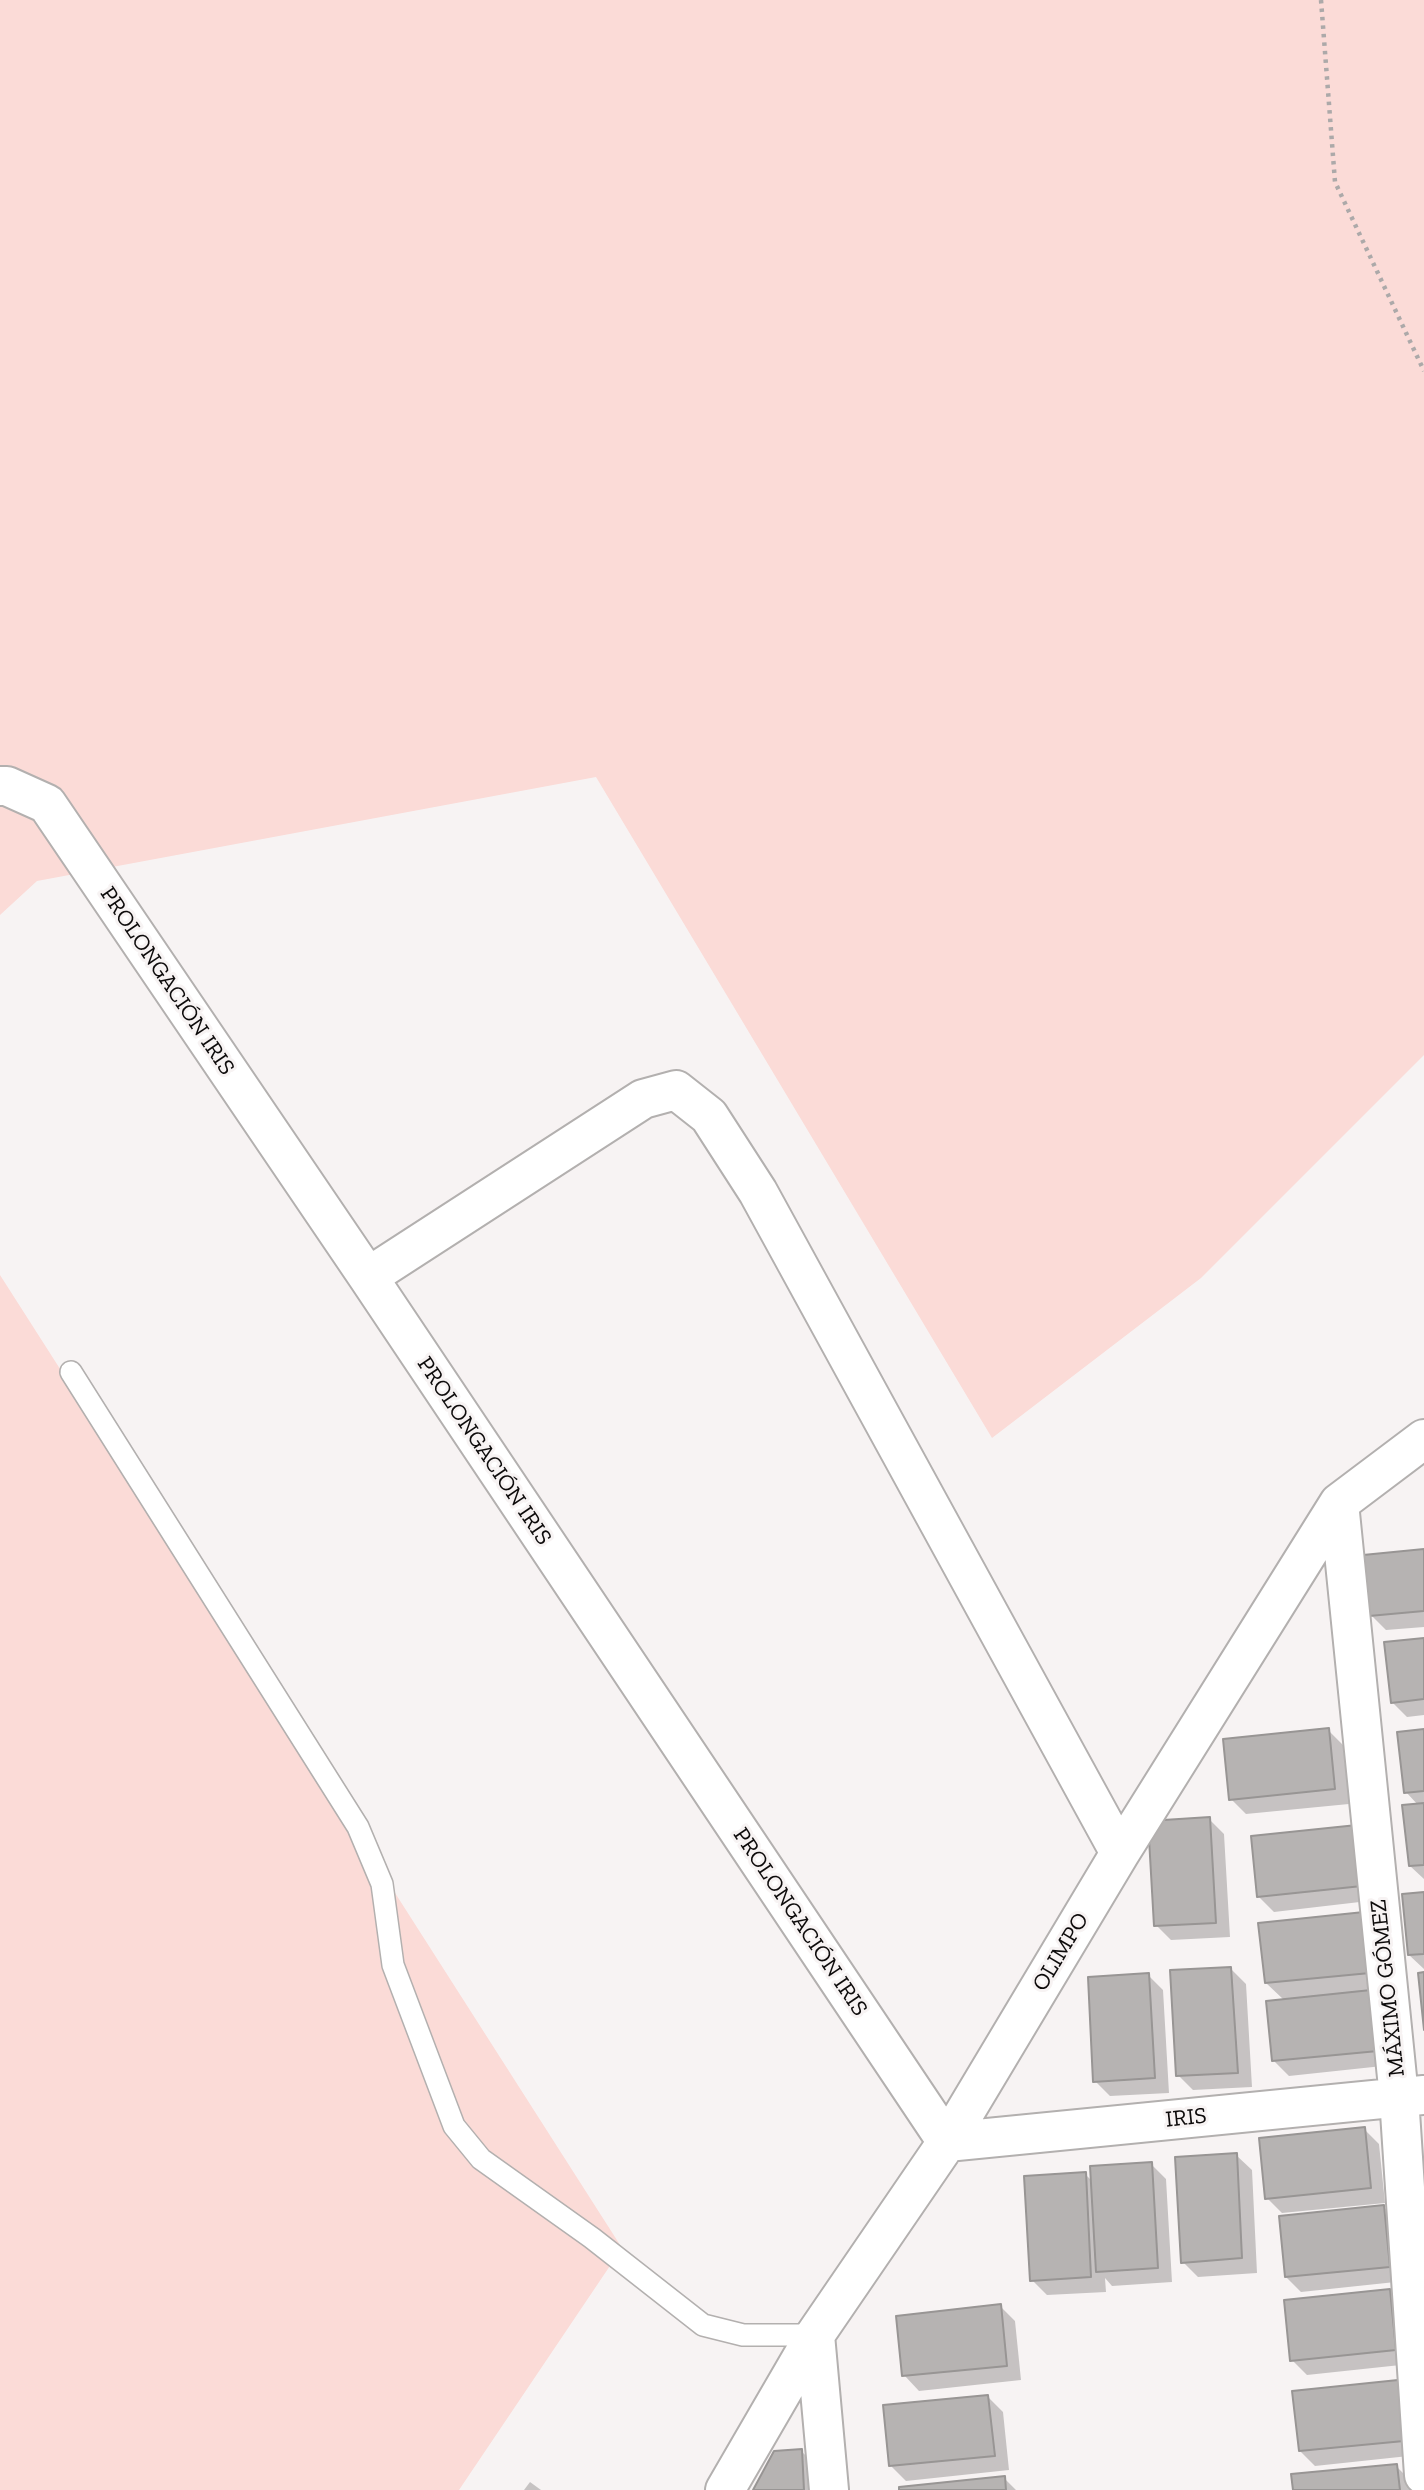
<!DOCTYPE html>
<html>
<head>
<meta charset="utf-8">
<style>
	body { margin:0 }
	canvas { display:block; background:#f7f3f3 }
</style>
</head>
<body>
<canvas width="1424" height="2490"></canvas>
<script>
const ctx = document.querySelector('canvas').getContext('2d');
ctx.lineJoin = 'round';
function fillPath(path, color) {
  ctx.fillStyle = color;
  ctx.fill(path, 'evenodd');
}
function stroke(path, color, width, dash) {
  ctx.strokeStyle = color;
  ctx.lineWidth = width;
  ctx.lineCap = dash ? 'butt' : 'round';
  ctx.setLineDash(dash || []);
  ctx.stroke(path);
}
function drawText(font, color, halo, rows, align = 'center') {
  ctx.font = font + ' "Zilla Slab",serif';
  ctx.lineWidth = 6;
  ctx.setLineDash([]);
  ctx.textBaseline = 'middle';
  ctx.strokeStyle = halo;
  ctx.fillStyle = color;
  for (const [text, x, y, turn = 0] of rows) {
    ctx.save();
    ctx.translate(x, y);
    ctx.rotate((+turn || 0) * Math.PI / 180);
    ctx.textAlign = isNaN(turn) ? turn : align;
    if (halo) ctx.strokeText(text, 0, 0);
    ctx.fillText(text, 0, 0);
    ctx.restore();
  }
}
fillPath(new Path2D(`
	M0,0H1424V1055L1201,1278L992,1438L596,777L37,881L0,915Z
	M0,1275L622,2248L459,2490H0Z`), '#fbdbd7');
fillPath(new Path2D(`
	M1424,1551V1627L1386,1630L1371,1615Z
	M1424,1639V1715L1407,1717L1392,1702Z
	M1328,1730L1343,1745L1349,1804L1246,1814L1231,1799Z
	M1424,1731V1879L1410,1866L1418,1805L1406,1792Z
	M1209,1819L1224,1834L1230,1937L1171,1940L1156,1925Z
	M1356,1827L1377,1900L1274,1912L1259,1897Z
	M1424,1894V1969L1409,1955Z
	M1363,1914L1384,1987L1368,1989L1386,2007L1392,2065L1289,2076L1274,2061L1284,2000L1266,1983Z
	M1231,1969L1246,1984L1252,2087L1193,2090L1178,2075Z
	M1148,1975L1163,1990L1169,2093L1110,2096L1095,2081Z
	M1364,2129L1379,2144L1385,2203L1282,2213L1267,2198Z
	M1236,2155L1252,2170L1257,2273L1198,2277L1183,2262Z
	M1151,2164L1166,2179L1172,2282L1112,2286L1105,2278L1106,2292L1047,2295L1032,2280L1085,2174L1093,2182Z
	M1384,2207L1399,2222L1405,2281L1301,2292L1286,2277Z
	M1389,2291L1404,2306L1410,2364L1307,2375L1292,2360Z
	M1000,2306L1015,2321L1021,2380L919,2391L904,2375Z
	M1398,2382L1413,2397L1418,2455L1315,2466L1300,2451Z
	M988,2397L1003,2412L1009,2470L906,2481L891,2466Z
	M801,2451L824,2473V2490H755Z
	M1396,2466L1411,2481L1412,2490H1295Z
	M1004,2478L1016,2490H901Z
	M530,2482L541,2490H524Z`), '#0003');
const building = new Path2D(`
	M1424,1549V1611L1369,1616L1363,1555Z
	M1424,1638V1699L1391,1703L1384,1642Z
	M1329,1728L1335,1789L1229,1800L1223,1739Z
	M1424,1729V1791L1404,1793L1397,1732Z
	M1424,1803V1865L1409,1866L1402,1805Z
	M1210,1817L1216,1923L1154,1926L1148,1821Z
	M1357,1825L1362,1886L1257,1897L1251,1836Z
	M1424,1892V1954L1408,1955L1402,1894Z
	M1364,1912L1370,1973L1265,1983L1258,1923Z
	M1231,1967L1238,2073L1176,2076L1170,1970Z
	M1424,1972V2030L1418,1973Z
	M1149,1973L1155,2078L1093,2082L1088,1977Z
	M1371,1990L1378,2051L1272,2061L1266,2001Z
	M1365,2127L1371,2188L1265,2199L1259,2138Z
	M1237,2153L1242,2258L1181,2263L1175,2157Z
	M1152,2162L1158,2268L1096,2272L1090,2166Z
	M1086,2172L1091,2277L1030,2281L1024,2176Z
	M1384,2205L1390,2267L1285,2277L1279,2216Z
	M1390,2289L1396,2350L1290,2361L1284,2300Z
	M1001,2304L1007,2366L902,2376L896,2316Z
	M1398,2380L1404,2441L1299,2451L1292,2391Z
	M988,2395L995,2456L889,2466L883,2405Z
	M802,2449L804,2490H753L774,2451Z
	M1397,2464L1400,2490H1293L1291,2474Z
	M1005,2476L1006,2490H899V2487Z`);
fillPath(building, '#b6b3b2');
stroke(building, '#989594', 2);
const lane = new Path2D(`
	M71,1372L358,1827L382,1884L393,1965L454,2126L481,2159L592,2238L703,2325L743,2335H815`);
const street = new Path2D(`
	M0,786H7L47,804L368,1277L947,2142L1424,2095
	M368,1277L643,1099L676,1090L709,1116L758,1192L1120,1853
	M1339,1503L1399,2097L1424,2475
	M815,2335L829,2490
	M725,2490L815,2335L947,2142L1120,1853L1339,1503L1424,1439`);
stroke(lane, '#b3b0af', 24);
stroke(street, '#b3b0af', 42);
stroke(new Path2D(`
	M1321,0L1335,182L1424,371`), '#aca9a9', 4.5, [3.5, 5]);
stroke(lane, '#fff', 21);
stroke(street, '#fff', 38);
drawText('23px', '#0d0b0b', '#f7f3f3', [
	["PROLONGACIÓN IRIS",167,981,56],
	["PROLONGACIÓN IRIS",484,1451,56],
	["PROLONGACIÓN IRIS",800,1922,56],
	["OLIMPO",1061,1952,-59],
	["MÁXIMO GÓMEZ",1388,1988,-96],
	["IRIS",1186,2118,-6]
]);
</script>
</body>
</html>
